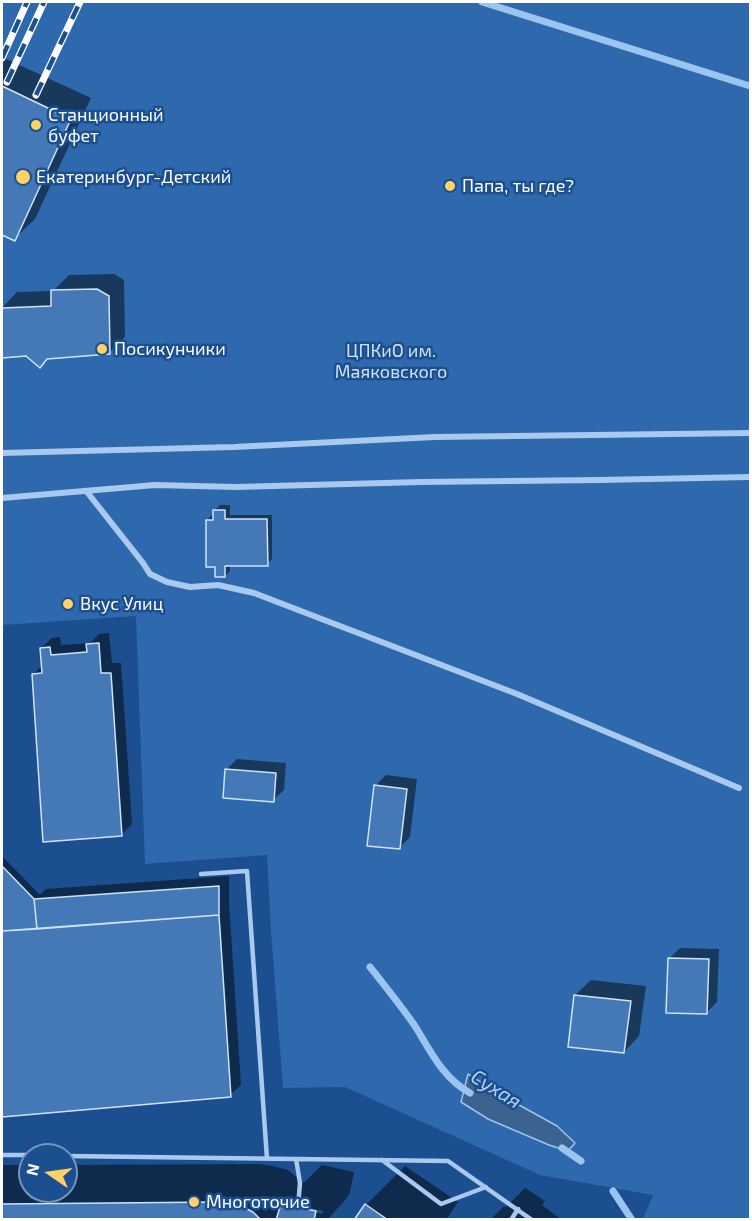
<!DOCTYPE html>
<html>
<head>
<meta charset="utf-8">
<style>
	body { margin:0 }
	#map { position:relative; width:752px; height:1221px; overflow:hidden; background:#1b4f8f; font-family:"Exo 2",sans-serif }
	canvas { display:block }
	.frame { position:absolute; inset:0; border:3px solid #fff; pointer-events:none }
	.north { position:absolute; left:18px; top:1143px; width:60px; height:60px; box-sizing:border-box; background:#1b4f8f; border:2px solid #7695bc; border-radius:50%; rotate:283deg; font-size:16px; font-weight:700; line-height:24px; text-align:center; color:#fff }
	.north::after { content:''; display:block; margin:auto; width:21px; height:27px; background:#ffd166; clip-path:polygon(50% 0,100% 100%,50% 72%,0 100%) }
</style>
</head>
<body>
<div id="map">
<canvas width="752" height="1221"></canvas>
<div class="frame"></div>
<div class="north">N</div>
</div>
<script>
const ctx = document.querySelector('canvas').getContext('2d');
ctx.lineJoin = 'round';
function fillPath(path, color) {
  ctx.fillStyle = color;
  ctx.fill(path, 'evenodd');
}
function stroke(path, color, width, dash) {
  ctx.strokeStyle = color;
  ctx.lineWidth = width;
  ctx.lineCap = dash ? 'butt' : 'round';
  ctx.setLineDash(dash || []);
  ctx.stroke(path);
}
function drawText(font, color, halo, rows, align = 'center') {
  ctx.font = font + ' "Exo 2",sans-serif';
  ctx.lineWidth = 5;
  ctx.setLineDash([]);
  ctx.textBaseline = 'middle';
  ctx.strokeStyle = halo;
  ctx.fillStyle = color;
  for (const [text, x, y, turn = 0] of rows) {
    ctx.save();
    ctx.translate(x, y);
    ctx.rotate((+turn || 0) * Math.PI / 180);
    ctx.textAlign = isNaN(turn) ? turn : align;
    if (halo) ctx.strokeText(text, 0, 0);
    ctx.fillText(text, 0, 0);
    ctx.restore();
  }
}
fillPath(new Path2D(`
	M2,2H750V1219H643L653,1195L540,1175L345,1087L283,1088L271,931L267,855L145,864L136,616L2,625Z`), '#2e69ad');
const water = new Path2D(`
	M468,1074L494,1091L557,1126L575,1143L568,1151L549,1145L488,1119L461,1102Z`);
fillPath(water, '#3c6290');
stroke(water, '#9cc4f0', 1.5);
fillPath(new Path2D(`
	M2,57L91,98L35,219L14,239L2,233Z
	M114,274L124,280L125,337L109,353L2,356V308L17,292L53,291L69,275Z
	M220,505H230V515H272V559L267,564L230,565V571L225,576L216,566L207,520L212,515H215V510Z
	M109,633L112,663H121L132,824L121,835L33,674L43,665L41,648L52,638L60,637L61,645L90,643L99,634Z
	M237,759L286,763L284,790L273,800L227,769Z
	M386,775L417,779L410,837L399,848L375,786Z
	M2,856L40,895L46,889L229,876V903L241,1085L230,1095L2,1115Z
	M680,948L719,949L717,1002L706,1013L670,958Z
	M591,980L646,986L639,1036L624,1052L575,995Z
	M259,1164L273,1166L288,1170L304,1183L322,1165L354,1172L350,1192L346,1199L327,1220H2V1165H30V1191H66V1165ZM292,1204L323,1211V1214L289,1207Z
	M405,1166L458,1202L446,1220H356L366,1205Z
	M525,1188L545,1201L542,1205L562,1220H490L504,1206L506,1207Z`), '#0007');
stroke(new Path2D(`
	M482,2L750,86
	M370,967C385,986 401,1006 415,1026C431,1052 443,1078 470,1093
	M562,1148L581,1161
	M613,1191L632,1220`), '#9cc4f0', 7);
const building = new Path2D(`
	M2,86L71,119L15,241L2,235Z
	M97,289L109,296L110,354L47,359L40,368L26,356L2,358V308L51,306V290Z
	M213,510H225V519H267L268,566H225V577H215V567H206V520H213Z
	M99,643L101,673H111L122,836L43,842L32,674L42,673L40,648L50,647L51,655L87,652L86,644Z
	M225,769L276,773L274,802L223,798Z
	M374,785L407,789L400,849L367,846Z
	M2,866L34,899L37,929L2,931Z
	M219,886V915L37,929L34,899Z
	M219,915L231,1097L2,1117V931Z
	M668,958L709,959L707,1014L666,1013Z
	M574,995L631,1001L624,1053L568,1047Z
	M218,1202L243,1207L253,1212L261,1220H2V1204Z
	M281,1204L316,1211L314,1220H276Z
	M365,1204L388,1220H354Z`);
fillPath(building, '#4478b7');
stroke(building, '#cfe3fa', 1.5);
stroke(new Path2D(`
	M201,874L247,871L267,1159
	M2,1155H30
	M66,1156L448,1161L532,1220
	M296,1159L300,1183L298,1207
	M382,1160L441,1204L486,1187
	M511,1220L518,1209`), '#a9c9ee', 4.5);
stroke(new Path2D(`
	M2,453L234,447L435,437L750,433
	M87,492L143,563L150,574L167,582L190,587L218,585L254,593L517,694L739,788
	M2,498L155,485L236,487L421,482L599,480L750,477`), '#a9c9ee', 6);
const rail = new Path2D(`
	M2,58L27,2
	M7,82L44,2
	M36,95L80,2`);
stroke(rail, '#fff', 7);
stroke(rail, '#1b4f8f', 4.5, [14]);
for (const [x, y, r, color] of [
	[36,125,6,"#ffd166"],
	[23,177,8,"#ffd166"],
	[450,186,6,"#ffd166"],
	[102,349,6,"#ffd166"],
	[68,604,6,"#ffd166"],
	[194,1202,6,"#ffd166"]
]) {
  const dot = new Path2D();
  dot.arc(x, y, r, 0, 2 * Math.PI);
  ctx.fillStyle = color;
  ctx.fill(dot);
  stroke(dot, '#1b4f8f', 2);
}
drawText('18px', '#fff', '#1b4f8f', [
	["Станционный",48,115],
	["буфет",48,136],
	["Екатеринбург-Детский",36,177],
	["Папа, ты где?",462,186],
	["Посикунчики",114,349],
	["Вкус Улиц",80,604],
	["Многоточие",206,1202]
], 'left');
drawText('18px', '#cfe3fa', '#1b4f8f', [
	["ЦПКиО им.",391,351],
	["Маяковского",391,372]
]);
drawText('italic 20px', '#b5d3f5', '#1b4f8f', [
	["Сухая",496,1089,32]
]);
</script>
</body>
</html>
